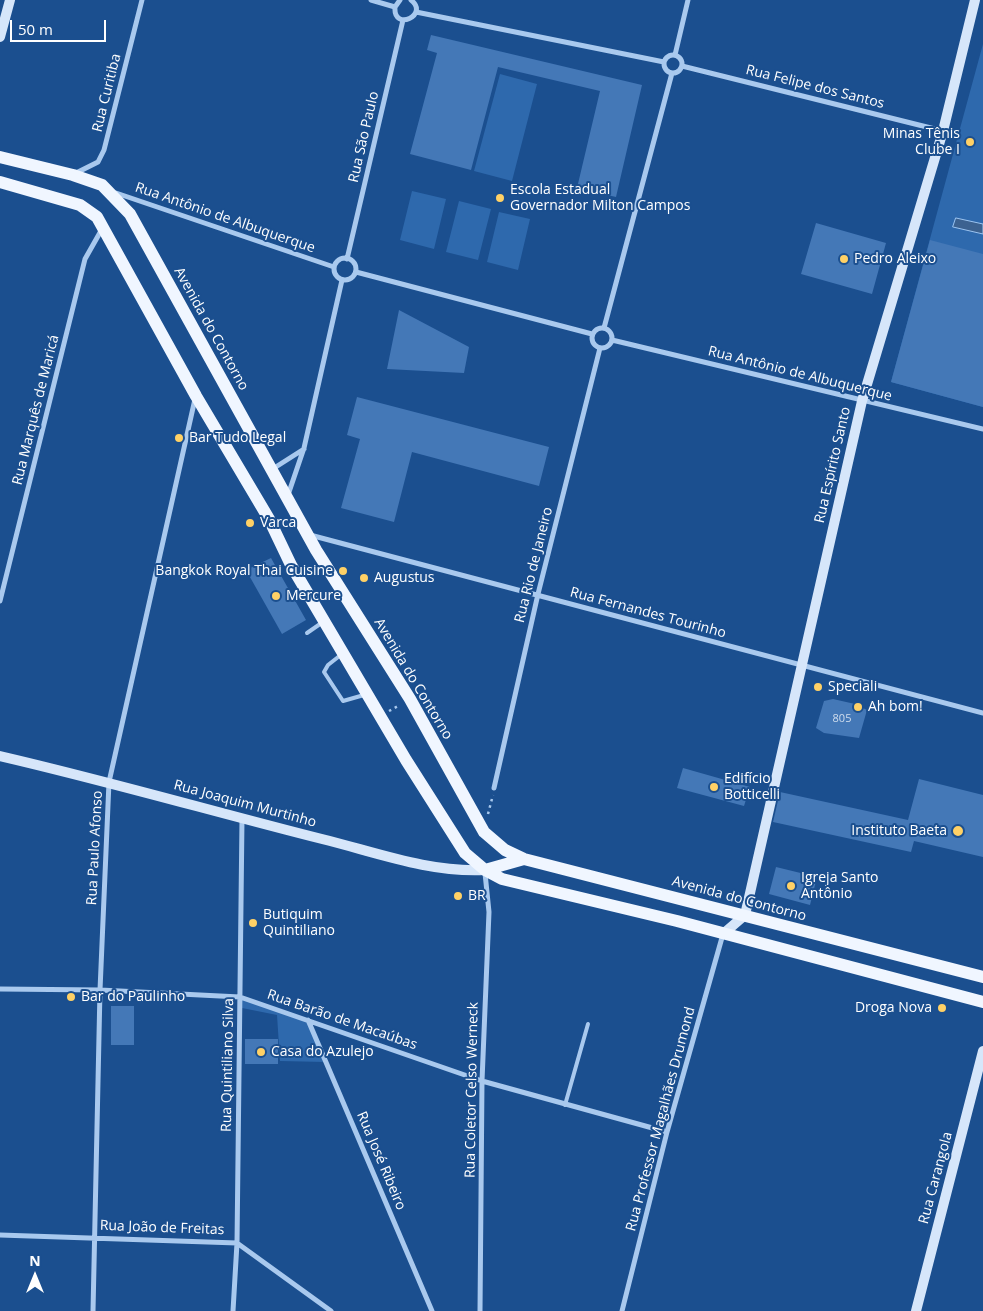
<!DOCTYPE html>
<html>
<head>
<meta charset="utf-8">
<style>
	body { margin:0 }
	#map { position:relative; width:983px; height:1311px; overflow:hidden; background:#1b4f8f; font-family:"Open Sans",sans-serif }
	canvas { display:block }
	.north { position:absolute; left:10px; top:1251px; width:50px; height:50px; -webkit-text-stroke:4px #1b4f8f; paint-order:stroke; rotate:0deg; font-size:14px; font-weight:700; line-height:20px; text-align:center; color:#fff }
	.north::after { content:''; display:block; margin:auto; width:18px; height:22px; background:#fff; clip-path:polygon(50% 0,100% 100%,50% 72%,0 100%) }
	.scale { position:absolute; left:10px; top:20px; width:96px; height:22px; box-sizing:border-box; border:2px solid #fff; border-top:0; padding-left:6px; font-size:15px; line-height:18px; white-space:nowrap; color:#fff; -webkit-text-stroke:4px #1b4f8f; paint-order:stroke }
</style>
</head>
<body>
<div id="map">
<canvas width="983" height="1311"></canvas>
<div class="north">N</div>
<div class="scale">50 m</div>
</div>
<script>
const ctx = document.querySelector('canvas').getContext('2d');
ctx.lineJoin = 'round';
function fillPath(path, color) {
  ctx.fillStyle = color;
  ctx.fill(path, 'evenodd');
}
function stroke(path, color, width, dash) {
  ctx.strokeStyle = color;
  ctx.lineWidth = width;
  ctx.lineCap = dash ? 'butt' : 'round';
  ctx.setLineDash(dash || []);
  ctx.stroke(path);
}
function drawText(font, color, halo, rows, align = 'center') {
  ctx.font = font + ' "Open Sans",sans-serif';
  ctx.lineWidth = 4;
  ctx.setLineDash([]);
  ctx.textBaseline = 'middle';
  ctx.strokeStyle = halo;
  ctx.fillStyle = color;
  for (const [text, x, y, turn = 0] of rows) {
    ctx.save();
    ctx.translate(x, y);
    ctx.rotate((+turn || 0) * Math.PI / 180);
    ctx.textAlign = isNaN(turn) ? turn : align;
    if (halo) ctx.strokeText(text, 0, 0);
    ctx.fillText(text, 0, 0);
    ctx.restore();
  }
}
fillPath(new Path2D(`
	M983,44V407L891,382Z
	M500,74L537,84L512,181L474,171Z
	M412,191L446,199L434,249L400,240Z
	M459,201L491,209L478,260L446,252Z
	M499,212L530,219L518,270L487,262Z
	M242,997L308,1022L326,1062L280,1061L277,1015L242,1008Z`), '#2e69ad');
const water = new Path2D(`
	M956,218L983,224V234L953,227Z`);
fillPath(water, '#3c6290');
stroke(water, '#9cc4f0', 1);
fillPath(new Path2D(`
	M431,35L642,85L616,197L577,188L600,91L498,67L471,170L410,154L437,53L427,50Z
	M816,223L886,243L872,294L801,274Z
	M930,240L983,254V407L891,382Z
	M399,310L469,347L464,373L387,369Z
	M357,397L549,447L539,486L412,452L394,522L341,508L360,439L347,435Z
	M271,558L306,620L282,634L246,570Z
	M833,699L855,704L867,710L859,738L824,733L816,728L824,701Z
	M683,768L750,787L744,806L677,788Z
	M919,779L983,795V857L914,841L911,852L773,822L780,792L908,820Z
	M776,867L817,877L810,905L769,894Z
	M111,1006H134V1045H111Z
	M245,1039H278V1064H245Z`), '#4478b7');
stroke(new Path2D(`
	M389,711L400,705
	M488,814L493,795`), '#a9c9ee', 2.5, [2.5, 4]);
stroke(new Path2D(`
	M307,633L323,622
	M342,654L328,665L324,672L343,701L364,695
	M565,1105L588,1024`), '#a9c9ee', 4);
stroke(new Path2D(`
	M371,0L395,7
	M400,0L395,7C393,32 430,15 411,0
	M416,12L664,62
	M675,55L688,0
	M664 64a9 9 0 1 1 18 0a9 9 0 1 1-18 0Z
	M682,66L943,131
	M74,174L98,162L104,150L142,0
	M116,193L334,267
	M334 269a11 11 0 1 1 22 0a11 11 0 1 1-22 0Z
	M347,259L403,20
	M356,272L592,334
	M592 338a10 10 0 1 1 20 0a10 10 0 1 1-20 0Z
	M604,328L672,73
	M612,340L983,429
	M271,470L304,449
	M288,495L304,448L342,280
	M310,535L983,713
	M0,601L85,259L102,229
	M494,788L538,594L600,348
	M0,989L100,990L240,997L482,1081L667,1132
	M308,1020L432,1311
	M0,1235L237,1243L331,1311
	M93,1311L100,990L109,782L195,399
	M233,1311L237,1243L242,819
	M480,1311L482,1081L489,912L485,873
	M622,1311L667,1132L723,934`), '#a9c9ee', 5);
stroke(new Path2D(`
	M0,37L10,0
	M0,756C108,781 215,812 322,839C375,852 430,873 485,870
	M723,934L745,915L862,401L943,131L975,0
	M916,1311L983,1051`), '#d6e6fa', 10);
stroke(new Path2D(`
	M0,157L73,175L102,185L130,214L316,550L410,699L484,832L505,850L524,859L983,977
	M0,182L80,205L97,217L196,396L269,519L291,565L406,760L465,853L485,870L502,879L677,921L983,1002
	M485,870L524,859`), '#f0f6ff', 12);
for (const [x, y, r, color] of [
	[970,142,5,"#ffd166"],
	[500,198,5,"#ffd166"],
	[844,259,5,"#ffd166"],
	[179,438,5,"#ffd166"],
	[250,523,5,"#ffd166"],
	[343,571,5,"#ffd166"],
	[364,578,5,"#ffd166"],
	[276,596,5,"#ffd166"],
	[818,687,5,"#ffd166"],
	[858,707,5,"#ffd166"],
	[714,787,5,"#ffd166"],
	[958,831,6,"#ffd166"],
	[791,886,5,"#ffd166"],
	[458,896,5,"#ffd166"],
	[253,923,5,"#ffd166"],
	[71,997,5,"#ffd166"],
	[942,1008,5,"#ffd166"],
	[261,1052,5,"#ffd166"]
]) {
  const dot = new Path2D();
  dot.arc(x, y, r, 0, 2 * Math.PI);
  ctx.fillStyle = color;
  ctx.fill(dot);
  stroke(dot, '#1b4f8f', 2);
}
drawText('11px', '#d0dded', null, [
	["805",842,719]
]);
drawText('14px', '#fff', '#1b4f8f', [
	["Rua Felipe dos Santos",815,87,14],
	["Rua Curitiba",107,93,-76],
	["Rua São Paulo",364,137,-77],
	["Rua Antônio de Albuquerque",225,218,19],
	["Avenida do Contorno",211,329,61],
	["Rua Antônio de Albuquerque",800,374,14],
	["Rua Marquês de Maricá",36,410,-76],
	["Rua Espírito Santo",833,465,-77],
	["Rua Rio de Janeiro",534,565,-76],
	["Rua Fernandes Tourinho",648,613,15],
	["Avenida do Contorno",413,679,59],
	["Rua Joaquim Murtinho",245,804,15],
	["Rua Paulo Afonso",95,848,-87],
	["Avenida do Contorno",739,899,15],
	["Rua Barão de Macaúbas",342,1020,19],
	["Rua Quintiliano Silva",228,1065,-89],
	["Rua Coletor Celso Werneck",472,1090,-89],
	["Rua Professor Magalhães Drumond",661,1119,-75],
	["Rua José Ribeiro",381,1161,67],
	["Rua Carangola",936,1178,-75],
	["Rua João de Freitas",162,1228,2]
]);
drawText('14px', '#fff', '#1b4f8f', [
	["Minas Tênis",960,134,"right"],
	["Clube I",960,150,"right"],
	["Escola Estadual",510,190],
	["Governador Milton Campos",510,206],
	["Pedro Aleixo",854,259],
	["Bar Tudo Legal",189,438],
	["Varca",260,523],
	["Bangkok Royal Thai Cuisine",333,571,"right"],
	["Augustus",374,578],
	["Mercure",286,596],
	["Speciali",828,687],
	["Ah bom!",868,707],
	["Edifício",724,779],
	["Botticelli",724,795],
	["Instituto Baeta",947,831,"right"],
	["Igreja Santo",801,878],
	["Antônio",801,894],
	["BR",468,896],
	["Butiquim",263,915],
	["Quintiliano",263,931],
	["Bar do Paulinho",81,997],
	["Droga Nova",932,1008,"right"],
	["Casa do Azulejo",271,1052]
], 'left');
</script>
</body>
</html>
